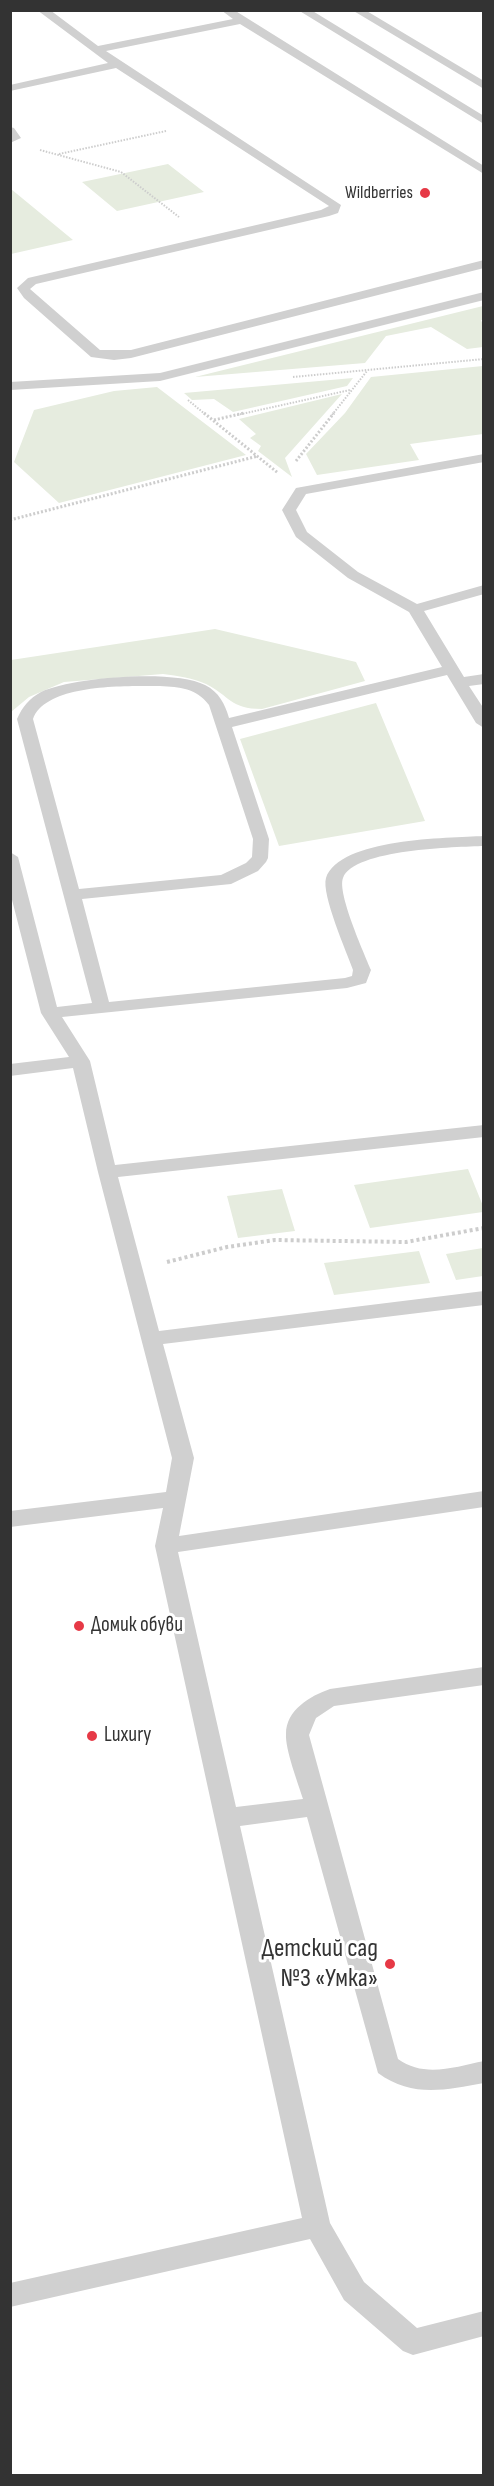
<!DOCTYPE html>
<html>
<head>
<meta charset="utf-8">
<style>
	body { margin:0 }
	#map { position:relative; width:494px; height:2486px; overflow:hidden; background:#fff; font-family:"Sofia Sans Condensed",sans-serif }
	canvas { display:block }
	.frame { position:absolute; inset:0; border:12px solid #333; pointer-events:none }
</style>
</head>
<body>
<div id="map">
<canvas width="494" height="2486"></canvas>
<div class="frame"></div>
</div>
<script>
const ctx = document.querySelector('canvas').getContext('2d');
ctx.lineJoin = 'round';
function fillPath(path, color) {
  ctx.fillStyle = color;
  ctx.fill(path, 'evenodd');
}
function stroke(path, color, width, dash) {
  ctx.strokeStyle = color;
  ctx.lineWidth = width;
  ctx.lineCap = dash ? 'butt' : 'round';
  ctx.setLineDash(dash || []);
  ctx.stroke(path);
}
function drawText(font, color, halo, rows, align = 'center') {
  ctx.font = font + ' "Sofia Sans Condensed",sans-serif';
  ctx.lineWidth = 6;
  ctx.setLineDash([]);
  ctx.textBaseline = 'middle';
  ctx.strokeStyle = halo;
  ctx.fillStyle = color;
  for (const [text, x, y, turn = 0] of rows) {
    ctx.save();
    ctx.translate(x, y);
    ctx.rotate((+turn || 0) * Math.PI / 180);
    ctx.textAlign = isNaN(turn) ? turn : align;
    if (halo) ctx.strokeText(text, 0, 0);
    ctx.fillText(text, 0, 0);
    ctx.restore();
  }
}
fillPath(new Path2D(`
	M168,164L204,192L117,211L82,182Z
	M10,189H11L73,240L11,254Z
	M483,306V320H481L483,325V347L467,349L431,327L386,336L365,363L195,377Z
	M483,366V434L410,444L419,460L317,475L306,454L345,413L371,377Z
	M353,378L347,386L233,412L214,399L192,400L184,393Z
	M157,387L246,455L59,503L14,462L34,410L114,391Z
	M342,394L285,458L292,477L258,451L261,446L250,438L256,434L239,419Z
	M215,629L356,662L365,681L262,709C230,709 230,696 206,684C193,678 178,676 163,674L64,682L29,697L11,712V660Z
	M376,703L425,821L279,846L240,739Z
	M468,1169L483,1206V1212L370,1228L354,1185Z
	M282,1189L295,1231L238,1238L227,1196Z
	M483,1248V1276L456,1280L446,1254Z
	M419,1251L430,1283L334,1295L324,1263Z`), '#e6ecdf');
stroke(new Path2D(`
	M40,150L121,172L179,217
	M59,154L166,131
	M293,377L484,359
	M188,400L206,415
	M237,415L350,390
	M332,415L367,371`), '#cdcdcd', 2, [1.5, 1.5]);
stroke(new Path2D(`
	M204,413L278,473
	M214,420L244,413
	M296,461L334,413
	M10,520L258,456`), '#cdcdcd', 3, [2, 2]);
stroke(new Path2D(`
	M167,1262L227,1247L275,1240L406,1242L484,1228`), '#cdcdcd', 4, [3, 3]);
fillPath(new Path2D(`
	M37,10H50L98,46L233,19L221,10H234L484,166V174L240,24L106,51L341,205L338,213L329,216L36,284L30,289L100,350H131L484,260V268L131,358L114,360L91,357L24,298L17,288L28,278L321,210L329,206L116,68L10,91V85L108,63Z
	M298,10H311L484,116V124Z
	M352,10H365L484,81V89Z
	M10,127L14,128L21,138L10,143Z
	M484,292V300L160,381L10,390V382L160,373Z
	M484,454V462L306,494L296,510L307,532L358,572L417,604L484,585V594L424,611L464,677L484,674V684L469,686L484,709V728L476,723L447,675L232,727L269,839L268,858L266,862L258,871L231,884L82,899L109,1002L345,978L352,976L353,970C347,953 321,894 326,878C340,838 447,838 484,836V846C456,847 354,849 343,878C337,893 364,953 371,970L366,983L347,988L62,1017L90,1061L115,1165L484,1125V1137L118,1177L159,1331L484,1291V1305L163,1344L194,1458L179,1536L484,1491V1507L178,1552L236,1807L303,1799C298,1783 285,1749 286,1734C286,1710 310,1696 330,1689L484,1667V1685L334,1706L316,1718L309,1735L398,2059C424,2078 455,2067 484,2061V2083C445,2090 412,2098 378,2073L307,1817L240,1826L330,2223L364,2282L417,2328L484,2311V2336L413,2355L403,2351L344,2300L310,2239L10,2307V2283L302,2218L155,1546L163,1508L10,1527V1511L166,1492L172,1458L98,1172L73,1068L10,1076V1064L69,1057L41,1013L10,892V852L18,857L57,1007L92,1003L17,719C22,707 30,698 41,692C72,677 175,669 205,685C219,692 225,704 229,718L442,667L409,612L348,578L296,537L282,510L296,488ZM160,686C180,687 196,688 209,705L253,839L252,857L246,863L221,875L79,889L33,719C46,683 128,686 160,686Z`), '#d0d0d0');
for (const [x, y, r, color] of [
	[425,193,6,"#e63946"],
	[79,1626,6,"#e63946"],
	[92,1736,6,"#e63946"],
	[390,1964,6,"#e63946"]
]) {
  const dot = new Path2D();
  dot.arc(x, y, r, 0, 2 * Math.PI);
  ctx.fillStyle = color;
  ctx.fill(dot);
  stroke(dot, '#fff', 2);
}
drawText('18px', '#333', '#fff', [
	["Wildberries",413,193]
], 'right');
drawText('21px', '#333', '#fff', [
	["Домик обуви",91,1626],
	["Luxury",104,1736]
], 'left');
drawText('26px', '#333', '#fff', [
	["Детский сад",378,1949],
	["№3 «Умка»",378,1979]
], 'right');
</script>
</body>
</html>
